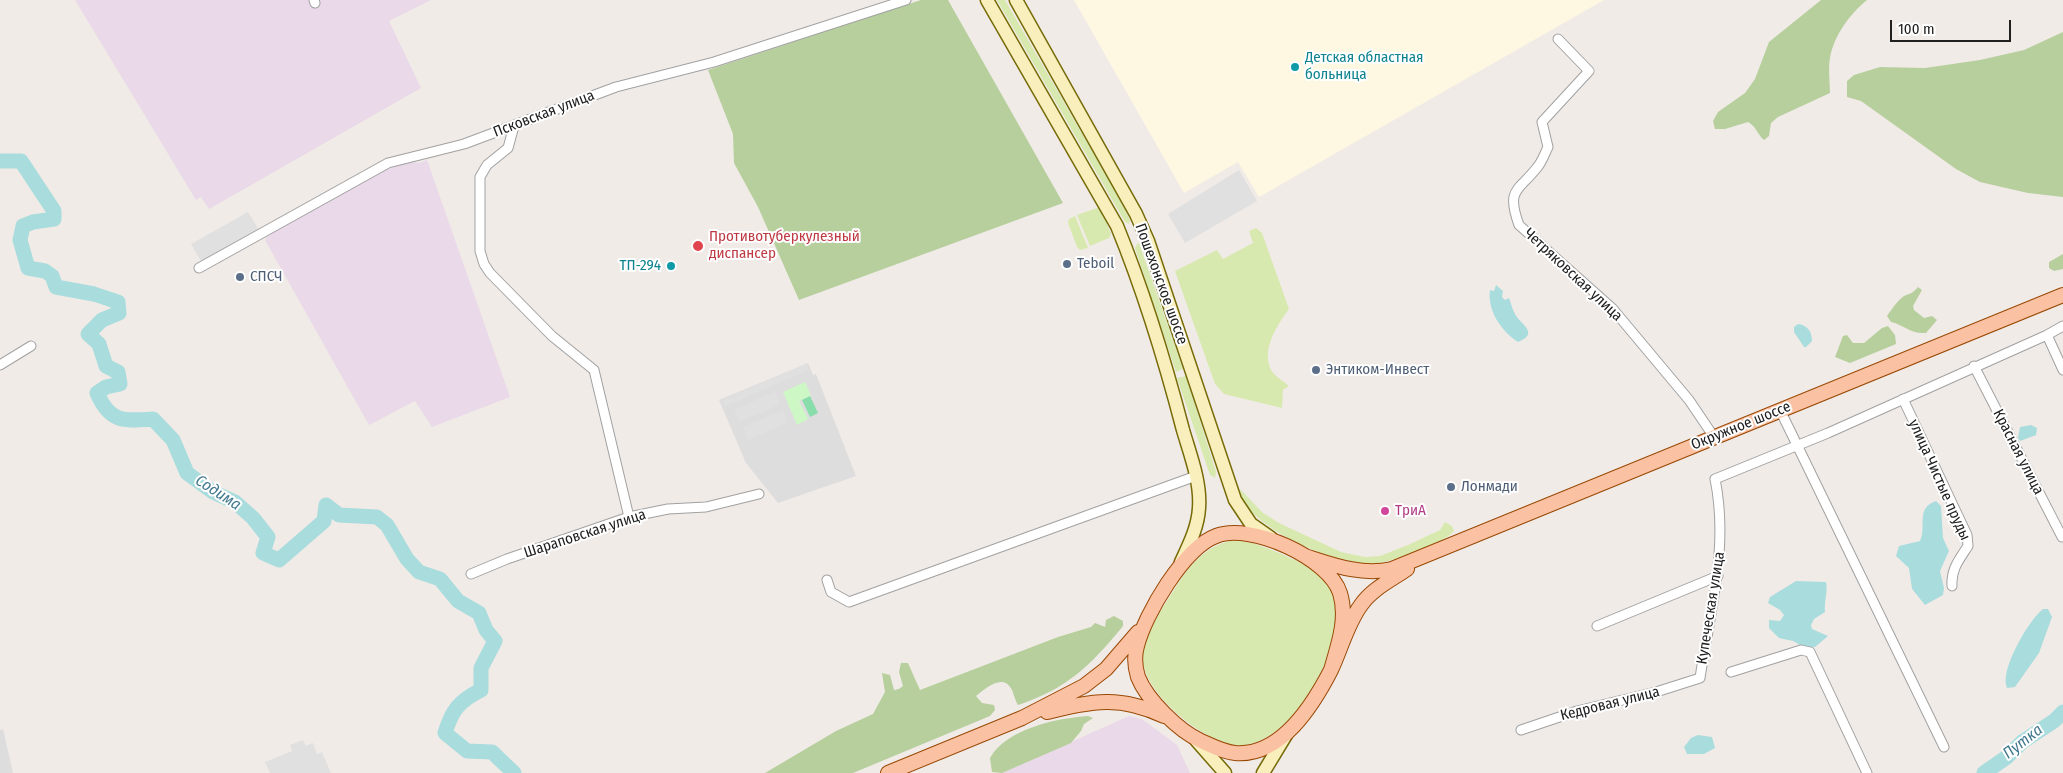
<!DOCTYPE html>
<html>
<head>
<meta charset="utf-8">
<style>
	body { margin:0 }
	#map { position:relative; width:2063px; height:773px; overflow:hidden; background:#f1ebe7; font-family:"Fira Sans Condensed",sans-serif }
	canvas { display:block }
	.scale { position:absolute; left:1890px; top:20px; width:121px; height:22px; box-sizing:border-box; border:2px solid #202020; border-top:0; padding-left:6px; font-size:15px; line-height:18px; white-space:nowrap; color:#202020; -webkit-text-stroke:4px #fff; paint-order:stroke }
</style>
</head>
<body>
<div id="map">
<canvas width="2063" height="773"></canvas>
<div class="scale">100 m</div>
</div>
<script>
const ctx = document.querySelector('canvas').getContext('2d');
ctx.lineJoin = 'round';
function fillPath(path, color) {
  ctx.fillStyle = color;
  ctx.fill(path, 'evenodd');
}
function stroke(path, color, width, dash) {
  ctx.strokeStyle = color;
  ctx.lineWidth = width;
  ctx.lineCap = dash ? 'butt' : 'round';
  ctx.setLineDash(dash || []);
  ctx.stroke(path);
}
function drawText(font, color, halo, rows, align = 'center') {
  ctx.font = font + ' "Fira Sans Condensed",sans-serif';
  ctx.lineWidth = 4;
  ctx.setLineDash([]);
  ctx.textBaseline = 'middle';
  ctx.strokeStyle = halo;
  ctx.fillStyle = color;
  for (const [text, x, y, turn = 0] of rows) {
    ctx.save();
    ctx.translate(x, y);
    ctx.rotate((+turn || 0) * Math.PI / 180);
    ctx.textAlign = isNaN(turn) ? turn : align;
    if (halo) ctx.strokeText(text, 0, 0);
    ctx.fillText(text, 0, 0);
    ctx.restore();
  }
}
fillPath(new Path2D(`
	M808,363L813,375L816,374L856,476L778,503L746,463L719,400Z
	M3,729L13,773H0V730Z`), '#deddde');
fillPath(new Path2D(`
	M75,0H431L389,21L421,88L209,209L201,197L196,200Z
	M427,160L510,397L432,427L415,401L369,425L265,240L271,232L384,170L410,162L419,163Z
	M1129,716L1142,719L1177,745L1190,773H1002Z`), '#e9d9e9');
fillPath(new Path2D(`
	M1074,0H1604L1259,197L1238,162L1184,193Z`), '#fef8e2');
fillPath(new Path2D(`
	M997,0H1005L1118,196L1130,220L1129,224L1125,222Z
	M1097,208L1101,209L1111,234L1109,238L1090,246L1077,215Z
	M1075,216L1088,248L1080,250L1077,247L1068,223L1069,219Z
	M1256,228L1262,233L1289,309C1277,325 1258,354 1274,374C1278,378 1284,382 1289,386L1283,390L1282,408L1224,394L1215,384L1175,271L1217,250L1223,259L1253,243L1249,231Z
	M1139,243L1183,369L1176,372L1135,248L1137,244Z
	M1186,376L1216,472L1215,478L1210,475L1177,378Z
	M1240,489L1263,513L1279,523L1341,552L1365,557L1380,556L1408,545L1440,530L1445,522L1452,526L1454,531C1442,545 1388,564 1369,564C1338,566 1241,525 1240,489Z
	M1238,540C1256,543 1271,549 1288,557C1299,562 1312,567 1321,575C1348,599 1335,643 1322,670C1308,699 1281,739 1246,745C1211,751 1136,690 1143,652C1147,629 1165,605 1177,585C1192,562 1210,542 1238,540Z`), '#d8e9af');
fillPath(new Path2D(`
	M921,0H948L1063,203L799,300L758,207L734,163L733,134L708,70Z
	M1821,0H1867C1850,14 1834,35 1830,58C1828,68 1830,82 1830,93L1778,117L1771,123L1769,136L1764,140C1757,134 1756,126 1748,122L1725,129H1715L1713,121L1718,112L1745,93L1755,79L1769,42Z
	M2063,32V197L2028,193L1980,182L1956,169L1861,101L1847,97V81L1854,75L1880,67L1925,68L1980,60L2024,50Z
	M2063,254V269L2054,271L2049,268V262Z
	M1918,287L1922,290L1913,306L1914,310L1924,318L1932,316L1937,320L1926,333C1909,334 1905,325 1891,322L1887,316C1892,309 1897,301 1904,296C1911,293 1913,293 1918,287Z
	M1888,326L1895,335L1896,344L1850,363L1835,357L1843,336L1847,335L1853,343H1864L1882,328Z
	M1114,616L1123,621V626C1091,665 1067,689 1018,705C1015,700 1014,695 1012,690C1003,672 985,689 976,696L982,703L994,705L995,710L990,716L853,773H765L836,731L873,714L885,692L882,673L890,675L894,690L899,689L903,686L899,672L901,663H908L920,690L1058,637L1091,627L1095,623L1105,627L1106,620Z
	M1088,716L1093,718L1084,724L1081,731L1071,743L1002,773L992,772L990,758C1006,729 1057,718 1088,716Z`), '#b6cf9d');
fillPath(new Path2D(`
	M805,382L811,396L799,401L808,419L797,425L783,392Z`), '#cdf8c6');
fillPath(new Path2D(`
	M810,396L818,413L810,417L802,400Z`), '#8da');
fillPath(new Path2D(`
	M1239,170L1257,201L1185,243L1168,214Z
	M248,212L259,230L202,263L191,244Z
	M806,364L809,370L725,406L723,400Z
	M775,392L780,404L740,422L734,410Z
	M783,410L788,422L748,440L743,427Z
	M303,740L306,746L313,743L317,754L322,752L331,773H270L265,762L292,751L290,745Z`), '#e0e0e0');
fillPath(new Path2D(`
	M1496,285L1503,291L1502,297L1505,300L1509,298C1511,303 1512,309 1515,314C1521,325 1540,333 1518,342C1501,331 1487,310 1490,290L1494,291Z
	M1798,324C1807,325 1812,331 1812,341L1806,347H1804L1794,332V327Z
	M2031,425L2037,428L2036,435L2020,441L2018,438L2020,427Z
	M1936,501L1941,506L1943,538L1949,551L1940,571L1944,588L1943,595L1925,605L1912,589L1909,568L1896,556L1899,546L1920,541C1927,527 1915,508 1936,501Z
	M1796,581L1826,582C1828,591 1824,602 1825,612L1814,619L1811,625L1812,629L1828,636L1815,647L1805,648L1793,641L1779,638L1769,628V620L1780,621L1784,615L1780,610L1768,603L1770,597Z
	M2043,609H2048L2052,617L2039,653L2015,687L2007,688C1999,670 2029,620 2043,609Z
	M1698,735L1712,737L1715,748L1704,754H1687L1684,747L1691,738Z`), '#a9dcdd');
stroke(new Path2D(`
	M0,161H21L54,211V219L33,222L23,226L20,240L28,268L45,271L52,276L56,287L94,294L118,302L119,313L102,320L88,334L99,344L106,366L118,372L120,384L106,387L97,393C110,423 124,421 153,419L173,440L187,473L213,492L235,502L253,518L268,537L263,553L279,560L324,521L326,505L339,515L377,517L387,525L407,559L419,572L440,579L458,601L479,613L486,630L495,641L481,668V690C459,701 452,710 445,733L467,751L492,752L514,773
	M1984,773L2007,757L2022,742L2054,721L2063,712`), '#a9dcdd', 15);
const street = new Path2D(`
	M314,0L315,3
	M1558,39L1589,71L1542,122L1548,147C1545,153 1543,159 1539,165C1520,191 1505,187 1519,225L1612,308L1689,400L1714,437
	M514,126L508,148L487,165L480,177V251L484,264L490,273L552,336L594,370L629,517
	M199,268L388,163L464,144L616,87L714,62L906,0
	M2047,335L2063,370
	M0,365L31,346
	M1974,366L2062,537
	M1903,399L1967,535L1968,546C1959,560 1951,569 1952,586
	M1780,410L1944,747
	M471,574L507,559L629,517L668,509L706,507L759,494
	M827,580L831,592L849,602L1196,476
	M1597,626L1718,576
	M1731,672L1801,650L1810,652L1867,773
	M1521,730L1577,711L1656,692L1700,678C1710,611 1729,547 1715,479L1828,433L2047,335L2063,326`);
const secondary = new Path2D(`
	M987,0L1117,226C1144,292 1165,361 1183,430C1190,454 1201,482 1199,508C1198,527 1189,545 1181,562
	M1016,0L1136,214L1148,241L1235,500L1251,524L1271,538
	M1196,740L1225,773
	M1263,773L1286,735`);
const primary = new Path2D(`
	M1305,556C1333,565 1362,576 1392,569L2063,295
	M1331,670C1338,645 1348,619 1340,593C1329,558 1250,522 1216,536C1184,548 1145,614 1137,646C1134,656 1135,667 1138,677C1147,700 1179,731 1201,741C1212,746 1223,752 1235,753C1281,757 1313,705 1331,670C1341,649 1347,624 1361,605C1372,589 1391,580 1407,569
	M1047,712C1094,701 1119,695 1164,716
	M888,773L1022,718L1084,686L1106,669L1138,632`);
stroke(street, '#a1a1a1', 11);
stroke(secondary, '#776b08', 15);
stroke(primary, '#994804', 16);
stroke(street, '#fff', 9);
stroke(secondary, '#f8efbd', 12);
stroke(primary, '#fac2a3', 14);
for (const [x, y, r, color] of [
	[1295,67,5,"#0f9aa8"],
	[698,246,6,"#e0444e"],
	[1067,264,5,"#5c6f8a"],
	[671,266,5,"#0f9aa8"],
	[240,277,5,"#5c6f8a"],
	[1316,370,5,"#5c6f8a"],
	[1451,487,5,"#5c6f8a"],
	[1385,511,5,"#d1479c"]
]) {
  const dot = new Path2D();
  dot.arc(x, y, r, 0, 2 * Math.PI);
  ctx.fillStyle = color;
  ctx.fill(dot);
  stroke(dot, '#fff', 2);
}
drawText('15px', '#0d838f', '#fff', [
	["Детская областная",1305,58],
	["больница",1305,75],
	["ТП-294",661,266,"right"]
], 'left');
drawText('15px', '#202020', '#fff', [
	["Псковская улица",544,114,-21],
	["Четряковская улица",1573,275,43],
	["Пошехонское шоссе",1161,284,70],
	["Окружное шоссе",1741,426,-22],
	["Красная улица",2018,452,63],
	["улица Чистые пруды",1939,480,66],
	["Шараповская улица",585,534,-18],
	["Купеческая улица",1711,608,-81],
	["Кедровая улица",1610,704,-14]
]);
drawText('15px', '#be3a42', '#fff', [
	["Противотуберкулезный",709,237],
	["диспансер",709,254]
], 'left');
drawText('15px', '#4e5e75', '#fff', [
	["Teboil",1077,264],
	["СПСЧ",250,277],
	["Энтиком-Инвест",1326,370],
	["Лонмади",1461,487]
], 'left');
drawText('15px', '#b23c85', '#fff', [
	["ТриА",1395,511]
], 'left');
drawText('italic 16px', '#42798f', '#fff', [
	["Содима",218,493,33],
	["Путка",2023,742,-38]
]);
</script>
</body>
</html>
